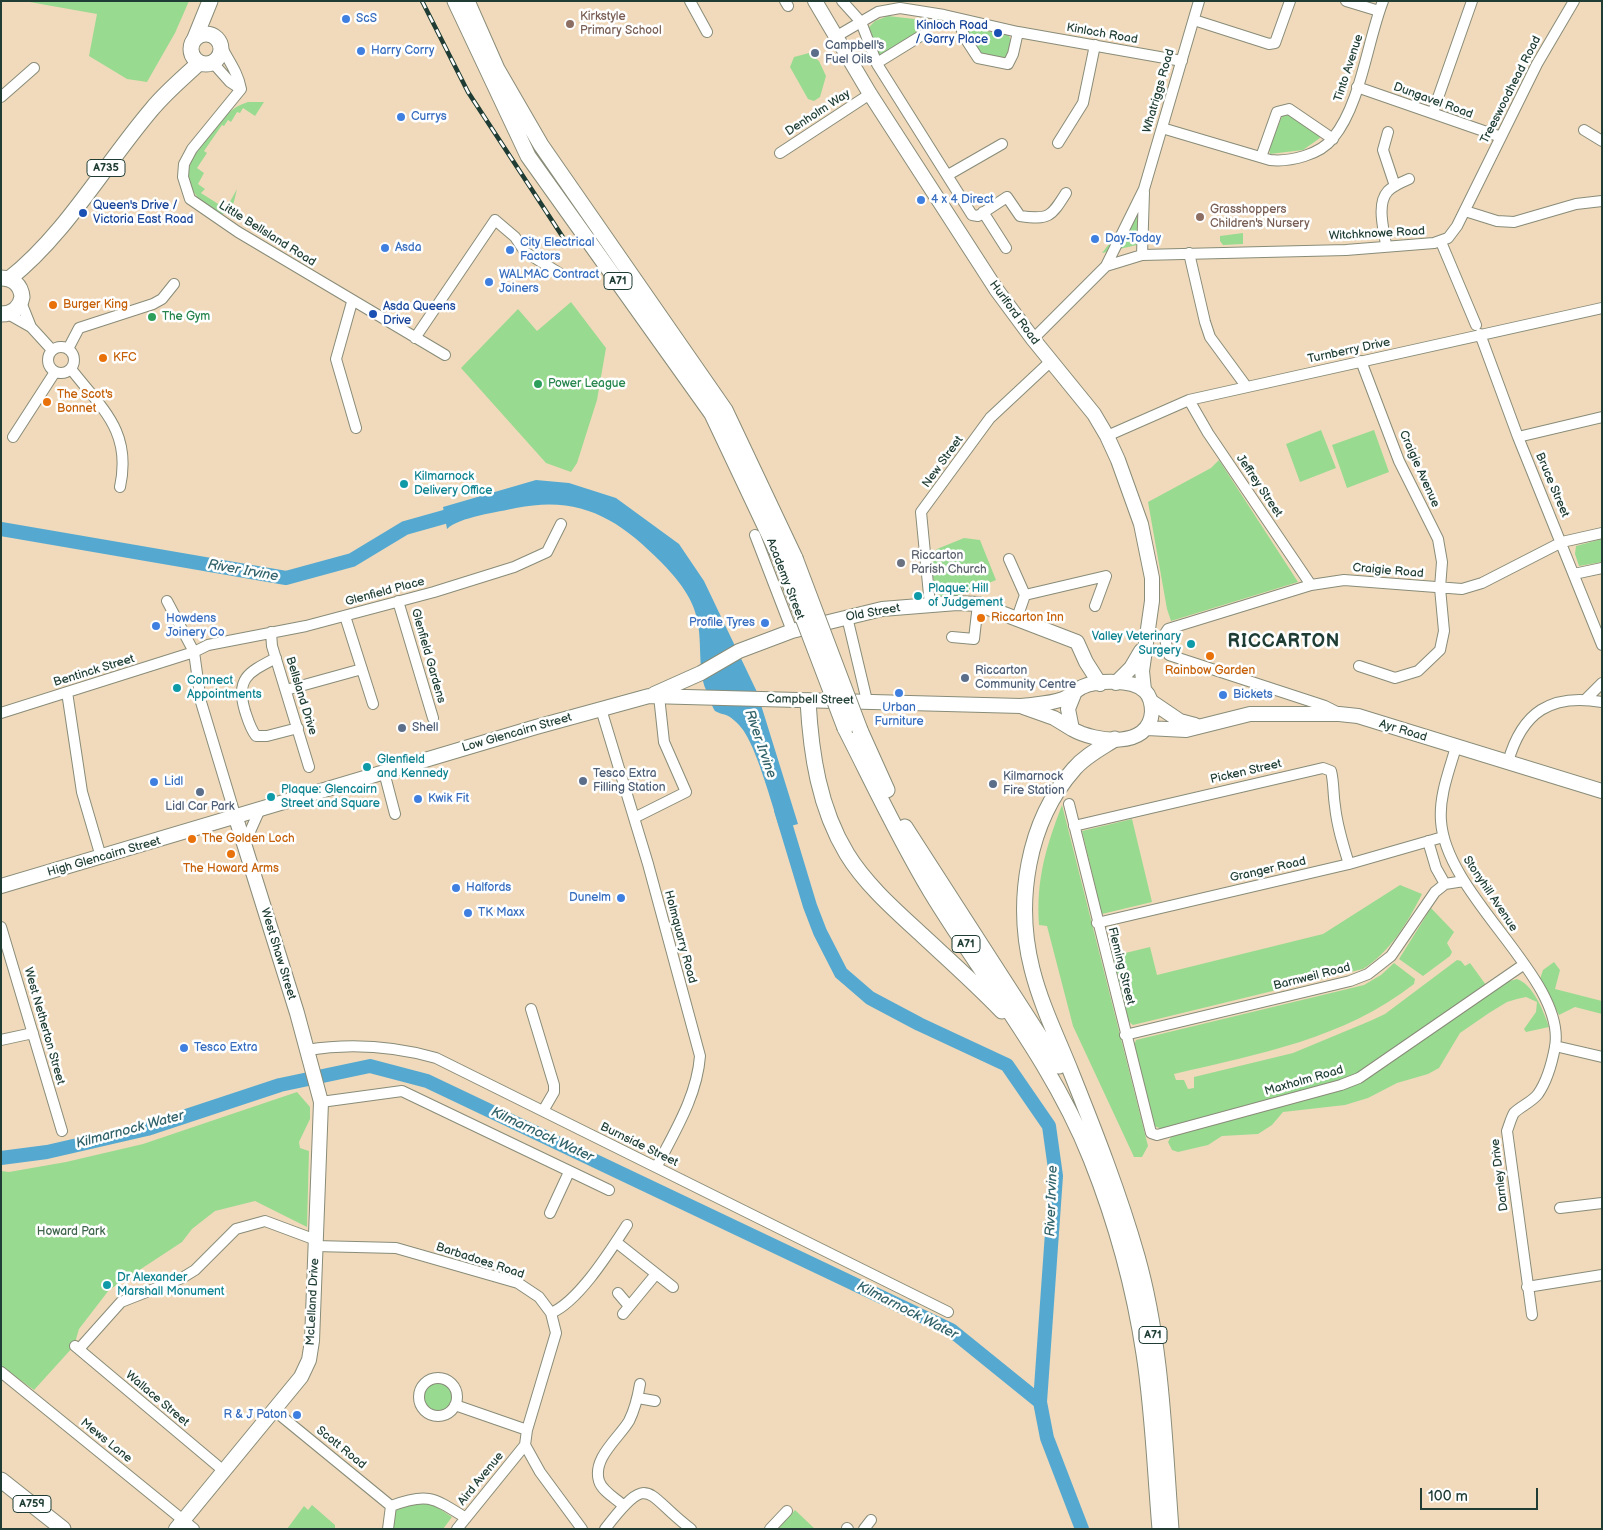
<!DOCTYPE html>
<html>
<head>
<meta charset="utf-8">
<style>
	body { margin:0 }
	#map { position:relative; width:1603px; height:1530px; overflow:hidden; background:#f1dabb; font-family:"Balsamiq Sans",sans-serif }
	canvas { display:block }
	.frame { position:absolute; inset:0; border:2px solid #1f3d34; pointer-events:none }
	.scale { position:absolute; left:1420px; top:1488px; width:118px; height:22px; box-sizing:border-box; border:2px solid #1f3d34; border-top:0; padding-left:6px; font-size:15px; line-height:18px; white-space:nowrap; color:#1f3d34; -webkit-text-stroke:4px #fff; paint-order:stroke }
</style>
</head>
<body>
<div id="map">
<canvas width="1603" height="1530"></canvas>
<div class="frame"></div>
<div class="scale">100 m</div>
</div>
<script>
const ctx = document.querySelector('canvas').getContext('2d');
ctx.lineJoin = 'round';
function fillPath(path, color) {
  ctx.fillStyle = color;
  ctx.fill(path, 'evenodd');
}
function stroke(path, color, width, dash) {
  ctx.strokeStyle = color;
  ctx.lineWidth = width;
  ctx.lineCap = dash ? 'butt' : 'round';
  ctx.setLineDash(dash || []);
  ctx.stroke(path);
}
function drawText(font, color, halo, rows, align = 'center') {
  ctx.font = font + ' "Balsamiq Sans",sans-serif';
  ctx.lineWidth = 5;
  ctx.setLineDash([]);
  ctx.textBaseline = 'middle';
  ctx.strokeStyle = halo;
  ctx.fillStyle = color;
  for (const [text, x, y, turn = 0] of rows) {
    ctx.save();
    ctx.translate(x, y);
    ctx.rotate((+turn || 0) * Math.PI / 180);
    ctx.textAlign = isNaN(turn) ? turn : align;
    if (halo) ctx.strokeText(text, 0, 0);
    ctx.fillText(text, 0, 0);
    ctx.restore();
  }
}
fillPath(new Path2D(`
	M24,1H189L175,33L147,82L127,79L89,56L97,14Z
	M888,16L933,21L932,27L916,24L915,29L918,33L881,55L878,54L869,27L875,21Z
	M964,27L1009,35C1012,42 1010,53 1005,59L980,54Z
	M809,53L819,61L826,76L820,97L814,101L808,99L790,67L794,57Z
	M248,102H264L255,116L243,108L240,113L237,112L231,122L228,120L224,126L222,125L204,151L207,153L197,168L204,173L198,184L205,189L201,193L226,209L237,189C235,196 234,209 226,213C219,216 214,211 209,207C173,180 190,159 213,131C223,118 231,107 248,102Z
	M1288,114L1317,132L1320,138L1303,150L1270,154L1269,149L1282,116Z
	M1138,206L1137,245L1102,253Z
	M1243,233V244L1223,245L1220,241V236Z
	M571,302L606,348L597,400L577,463L571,472L546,463L461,368L518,309L537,331Z
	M1321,430L1336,468L1300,482L1286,444Z
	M1374,430L1389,472L1347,488L1332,445Z
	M1219,460L1298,582L1171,621L1167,609L1148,502L1211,468Z
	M964,538L980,540L996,580L948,600C930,595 933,569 932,554L937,549Z
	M1602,539V562L1579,566L1575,554L1576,546Z
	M1062,805L1148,1146L1142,1157H1134L1073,1026L1047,926L1039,925C1036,879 1046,847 1062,805Z
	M1132,819L1152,902L1102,914L1082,831Z
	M1400,885L1422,894C1408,922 1390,952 1363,969L1133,1025L1129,1022L1113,956L1150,947L1157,975L1323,934Z
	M1431,908L1454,932L1447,943L1452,952L1450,956L1423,976L1399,959Z
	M1457,960L1461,961L1465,966L1470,963L1486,985L1354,1075L1339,1081L1162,1129L1154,1126L1134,1045L1136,1040L1364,985L1381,975L1394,963L1415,979L1414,984C1344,1039 1258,1054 1174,1074L1176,1080H1184L1188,1089L1194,1088V1077L1293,1053L1370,1021L1385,1014Z
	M1554,962L1560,970L1555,989L1602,1001V1014L1575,1007L1559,1015L1540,979L1543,970Z
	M1517,979C1533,984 1544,1012 1549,1027L1526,1032L1524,1029L1536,1012L1537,1002L1526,997L1517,999L1507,1002L1489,1013L1460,1033L1439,1068L1428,1074L1397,1083L1368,1098L1345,1105L1283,1112L1272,1125L1258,1134L1222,1136L1208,1145L1178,1152L1172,1150L1168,1142L1172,1135L1354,1085L1506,982Z
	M297,1092L310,1107V1119L299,1142L300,1148L309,1151L307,1227L255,1201L215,1211L192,1229L182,1242L109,1290L79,1329L74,1346L34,1390L1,1366V1171L9,1172L66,1162L143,1144Z
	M423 1397a15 15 0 1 1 30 0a15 15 0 1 1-30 0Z
	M413,1502L431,1503L452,1517L443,1529H391L396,1510Z
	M312,1505L335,1525V1529H287L304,1506L308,1510Z
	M795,1510L815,1529H778Z`), '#99da91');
fillPath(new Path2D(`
	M536,480L569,483L616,498L679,544L704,581L757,692L798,824L780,829C771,802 759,756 745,733C741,726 733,718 726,715C723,714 718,713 715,711C712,707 709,696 706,690C697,669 703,638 696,615C691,595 675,576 661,562C618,518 579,495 516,508C499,512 459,517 447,529L443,507Z`), '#55a9d1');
stroke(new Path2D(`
	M1,529L286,578L352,560L405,528L462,512
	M781,810L810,906L820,932L841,973L870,998L919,1024L1007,1065L1049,1126L1056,1176L1040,1402L1047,1438L1082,1529
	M1,1158L47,1152L147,1129L280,1085L370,1066L427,1081L951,1330L1040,1402`), '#55a9d1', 14);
const street = new Path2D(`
	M690,1L707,32
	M785,1L788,6
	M842,1L861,22L877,64L972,215L978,216L1007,197L1020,216C1049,220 1051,217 1066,193
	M1346,1L1379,11
	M957,18L965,38L978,58L1008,64L1013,54L1018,32
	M1194,20L1269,44L1275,43L1290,1
	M837,36L878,12L900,8L944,15L1018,32L1182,61
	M220,44C228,60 238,72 241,89
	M213,63L230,82L241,89
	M877,63L924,34
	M1357,87L1501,137
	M241,89L192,149L184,164L183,177L190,199L238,232L445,355
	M1,97L34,68
	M1433,112L1472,1
	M1162,128L1270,160C1290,162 1320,155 1333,138C1361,104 1367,42 1383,1
	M1584,130L1602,141
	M1388,132L1383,150L1395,186
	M1058,143L1083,103L1095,45
	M780,153L870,94
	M1261,157L1277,112L1289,109L1333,139
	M948,175L1002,144
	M1465,211L1497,221L1514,222L1576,204L1602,201
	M983,212L1006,248
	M1441,242L1476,325
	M1386,245C1384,230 1376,204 1388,191C1393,186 1402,182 1409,179
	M1189,253L1205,322L1210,337L1246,386
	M1142,255L1144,192
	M1106,266L1142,255L1346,250L1434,243L1448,238L1457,226L1537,64L1574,1
	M21,302L31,327
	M352,302L336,359L356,428
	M8,314L31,327L52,350
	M1480,334L1518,437L1602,645
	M415,338L495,220L515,237L525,252L561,274
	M1033,339L1106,266L1144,189L1199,1
	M48 360a13 13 0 1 1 26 0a13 13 0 1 1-26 0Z
	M68,349L79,328L153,304L162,299L174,284
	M71,369C102,409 132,431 120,487
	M1189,400L1208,433L1311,585
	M1107,436L1189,400L1602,308
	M13,437L55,372
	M1518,437L1602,417
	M755,535L792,631
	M1009,559L1025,595
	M1574,574L1602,568
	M167,601L194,652L201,702L236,818
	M398,601L433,718
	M930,605L921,512L990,418L1051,361
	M345,616L373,704
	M847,617L867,701
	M1017,618L1025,595L1106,576L1095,606
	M271,632L272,646L309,767
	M952,637L974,639L978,604
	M276,658C249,672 235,678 245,711C248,720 250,728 256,736H267L298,728
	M1359,666L1395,678L1418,671L1440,650L1444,631L1440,588L1442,562L1438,539L1399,461L1361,361
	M286,690L362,669
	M67,692L82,792L101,857
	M1586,699L1602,683
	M601,709L648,864L700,1056C697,1096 675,1131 657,1166
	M1,713L194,652L208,645L306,626L434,592L514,567L547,552L561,524
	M1339,713L1325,706L1169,655L1164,635L1168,629L1311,585L1344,580L1462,589L1482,583L1562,542L1602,533
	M1456,747C1449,771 1439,796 1441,821C1446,897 1567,979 1555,1047C1552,1063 1547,1081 1538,1094C1532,1102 1521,1106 1514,1113C1511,1118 1509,1126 1507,1131L1532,1315
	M1508,762C1522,712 1551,693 1602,702
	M384,772L395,814
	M1069,804L1151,1133L1157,1135L1341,1085L1359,1078L1523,965
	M634,818L686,792L664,742L659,696
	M1074,826L1323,768L1331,771C1334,783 1333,794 1335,806C1337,826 1343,845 1349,864
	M1428,841L1436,868L1445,884
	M244,845L260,809
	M1097,923L1349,864L1443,837
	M1,927L62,1131
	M531,1009L554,1085V1092L543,1111
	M1125,1035L1350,981L1368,974L1391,956L1435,892L1445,884L1464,881
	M1,1040L33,1033
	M1555,1046L1602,1057
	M307,1050C351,1043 393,1046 436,1058L948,1312
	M321,1102L402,1091L609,1190
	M1560,1208L1602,1203
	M550,1213L569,1172
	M616,1242L673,1287
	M315,1246L396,1248L518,1283L539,1297L551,1313L556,1333L527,1430L525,1445
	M1527,1287L1602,1275
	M618,1293L629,1306
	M551,1313C579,1301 610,1251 627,1225
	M623,1314L656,1274
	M75,1346L225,1472
	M79,1349L121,1302L182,1278L195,1270L236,1229L265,1221L316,1240
	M1,1372L194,1529
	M419 1397a19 19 0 1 1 38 0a19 19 0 1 1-38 0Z
	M638,1398L655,1401
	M455,1405L527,1430
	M275,1411L391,1506
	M525,1445L540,1472L582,1529
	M623,1505C615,1498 602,1491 599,1481C592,1458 619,1438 629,1421C635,1409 638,1396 640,1384
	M847,1528L848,1529
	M388,1529L391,1506C428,1492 434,1498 466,1518
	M457,1529L525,1445
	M605,1529C651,1469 645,1495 691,1529
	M770,1529L787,1511
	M864,1529L871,1520`);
const secondary = new Path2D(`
	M815,1L870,94L996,289L1033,339L1094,414L1107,436L1118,460L1141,524L1152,578V601L1142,671L1144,690
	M1116,683L1131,668L1141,651
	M654,694L701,673L739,651L792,631L882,609L957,603L978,604L1077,642L1086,662L1100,684
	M1152,702L1180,721L1195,725
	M1023,707L1054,718L1072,729
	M1147,728L1186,730L1250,714H1339L1358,716L1602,791
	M1,886L536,727L649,696L1021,706C1035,704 1050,704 1063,699C1071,696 1075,691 1082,687C1098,680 1132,679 1145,691C1151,697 1152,705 1152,712C1149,750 1095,742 1072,729L1068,709L1074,694
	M176,1529L301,1377L309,1360L312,1341L321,1102L297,1013L236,818`);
const primary = new Path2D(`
	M455,1L528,156L712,414L781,560
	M467,1L497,69L541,145L725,410L795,558
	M191 49a15 15 0 1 1 30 0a15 15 0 1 1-30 0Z
	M195,38L210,1
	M1,278C13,278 21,285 22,297C20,308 13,314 1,314
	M9,279C66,234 105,164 152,109C166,92 183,78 199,63
	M808,701C811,754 819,808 847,854C866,885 896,911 922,935C949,960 976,984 1002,1011
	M845,728C873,783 899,839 931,892C985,981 1052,1061 1091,1159C1116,1222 1134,1287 1144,1354C1153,1411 1155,1471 1160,1529
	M860,730L887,790
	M1115,739C1101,748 1085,756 1074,769C1027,822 1015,902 1032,969C1041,1005 1057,1037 1071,1072C1095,1132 1119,1193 1137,1256C1162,1344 1164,1438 1171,1529
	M905,827L1059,1066
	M1,1480L63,1529`);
stroke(street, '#888c78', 12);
stroke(secondary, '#888c78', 16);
stroke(primary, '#888c78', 17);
stroke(street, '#fff', 10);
stroke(secondary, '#fff', 14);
stroke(primary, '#fff', 15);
const rail = new Path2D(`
	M422,1L468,92L568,245`);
stroke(rail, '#1f3d34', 4.5);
stroke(rail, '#fff', 2.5, [8]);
const primaryBridge = new Path2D(`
	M795,558L860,730
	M781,560L845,728`);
stroke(primaryBridge, '#888c78', 17, []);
stroke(primaryBridge, '#fff', 15);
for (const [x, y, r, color] of [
	[346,19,5,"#3f7fe0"],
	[570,24,5,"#8d6e63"],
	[998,33,5,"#1a4fb4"],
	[361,51,5,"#3f7fe0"],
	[815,53,5,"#5c6f8a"],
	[401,117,5,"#3f7fe0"],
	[921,200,5,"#3f7fe0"],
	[83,213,5,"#1a4fb4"],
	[1200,217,5,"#8d6e63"],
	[1095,239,5,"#3f7fe0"],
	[385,248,5,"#3f7fe0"],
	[510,250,5,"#3f7fe0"],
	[489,282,5,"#3f7fe0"],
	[53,305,5,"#e8710a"],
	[373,314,5,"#1a4fb4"],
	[152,317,5,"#2e9e5b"],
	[103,358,5,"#e8710a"],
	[538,384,5,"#2e9e5b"],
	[47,402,5,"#e8710a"],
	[404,484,5,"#0f9aa8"],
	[901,563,5,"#6b7280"],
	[918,596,5,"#0f9aa8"],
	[981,618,5,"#e8710a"],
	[765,623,5,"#3f7fe0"],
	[156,626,5,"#3f7fe0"],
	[1191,644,5,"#0f9aa8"],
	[1210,656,5,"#e8710a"],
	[965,678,5,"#5c6f8a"],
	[177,688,5,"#0f9aa8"],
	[899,693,5,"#3f7fe0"],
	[1223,695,5,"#3f7fe0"],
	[402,728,5,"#5c6f8a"],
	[367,767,5,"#0f9aa8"],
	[583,781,5,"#5c6f8a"],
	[154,782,5,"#3f7fe0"],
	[993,784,5,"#5c6f8a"],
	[200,792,5,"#5c6f8a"],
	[271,797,5,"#0f9aa8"],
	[418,799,5,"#3f7fe0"],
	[192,839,5,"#e8710a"],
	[231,854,5,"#e8710a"],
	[456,888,5,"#3f7fe0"],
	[621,898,5,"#3f7fe0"],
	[468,913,5,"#3f7fe0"],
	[184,1048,5,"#3f7fe0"],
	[107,1285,5,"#0f9aa8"],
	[297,1415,5,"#3f7fe0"]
]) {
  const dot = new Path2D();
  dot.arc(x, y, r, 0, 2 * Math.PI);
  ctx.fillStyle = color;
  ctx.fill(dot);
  stroke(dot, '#fff', 2);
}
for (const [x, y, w] of [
	[106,168,38],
	[618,281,28],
	[966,944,28],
	[1153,1335,28],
	[32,1504,38]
]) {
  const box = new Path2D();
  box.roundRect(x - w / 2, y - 8.5, w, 17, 4);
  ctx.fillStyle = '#fff';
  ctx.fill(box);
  stroke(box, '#1f3d34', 1);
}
drawText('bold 11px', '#1f3d34', null, [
	["A735",106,168],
	["A71",618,281],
	["A71",966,944],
	["A71",1153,1335],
	["A759",32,1504]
]);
drawText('12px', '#785e54', '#fff', [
	["Kirkstyle",580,17],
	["Primary School",580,31],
	["Grasshoppers",1210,210],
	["Children's Nursery",1210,224]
], 'left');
drawText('12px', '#366cbe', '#fff', [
	["ScS",356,19],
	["Harry Corry",371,51],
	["Currys",411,117],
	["4 x 4 Direct",931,200],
	["Day-Today",1105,239],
	["City Electrical",520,243],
	["Factors",520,257],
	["Asda",395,248],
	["WALMAC Contract",499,275],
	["Joiners",499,289],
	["Howdens",166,619],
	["Joinery Co",166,633],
	["Profile Tyres",755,623,"right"],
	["Bickets",1233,695],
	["Urban",899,708,"center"],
	["Furniture",899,722,"center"],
	["Lidl",164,782],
	["Kwik Fit",428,799],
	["Halfords",466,888],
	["Dunelm",611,898,"right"],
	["TK Maxx",478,913],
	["Tesco Extra",194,1048],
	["R & J Paton",287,1415,"right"]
], 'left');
drawText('12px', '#164399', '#fff', [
	["Kinloch Road",988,26,"right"],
	["/ Garry Place",988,40,"right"],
	["Queen's Drive /",93,206],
	["Victoria East Road",93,220],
	["Asda Queens",383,307],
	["Drive",383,321]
], 'left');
drawText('12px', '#1f3d34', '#fff', [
	["Kinloch Road",1102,34,10],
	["Tinto Avenue",1349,68,-72],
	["Treeswoodhead Road",1511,90,-63],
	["Whatriggs Road",1159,91,-74],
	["Dungavel Road",1433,101,20],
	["Denholm Way",818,113,-33],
	["Little Bellsland Road",267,234,32],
	["Witchknowe Road",1377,234,-3],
	["Hurlford Road",1014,313,54],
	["Turnberry Drive",1349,351,-12],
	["New Street",943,462,-54],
	["Craigie Avenue",1419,469,66],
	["Bruce Street",1552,485,67],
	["Jeffrey Street",1259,486,56],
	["Craigie Road",1388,571,5],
	["Academy Street",785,579,69],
	["Glenfield Place",385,592,-15],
	["Old Street",873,613,-10],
	["Glenfield Gardens",428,656,74],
	["Bentinck Street",94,671,-17],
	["Bellsland Drive",301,696,73],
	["Campbell Street",810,700,1],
	["Ayr Road",1403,731,17],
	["Low Glencairn Street",517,733,-16],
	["Picken Street",1246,772,-13],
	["High Glencairn Street",104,857,-16],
	["Granger Road",1268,870,-13],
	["Stonyhill Avenue",1490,894,56],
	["Holmquarry Road",680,937,75],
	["West Shaw Street",278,954,73],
	["Fleming Street",1121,966,76],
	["Barnweil Road",1312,977,-14],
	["West Netherton Street",44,1026,74],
	["Maxholm Road",1304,1081,-16],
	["Burnside Street",639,1145,26],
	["Darnley Drive",1500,1175,-97],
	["Barbadoes Road",480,1261,18],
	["McLelland Drive",313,1302,-87],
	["Wallace Street",157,1399,40],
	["Mews Lane",106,1441,39],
	["Scott Road",341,1448,39],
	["Aird Avenue",481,1479,-51]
]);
drawText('12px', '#4e5e75', '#fff', [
	["Campbell's",825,46],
	["Fuel Oils",825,60],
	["Riccarton",975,671],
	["Community Centre",975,685],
	["Shell",412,728],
	["Tesco Extra",593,774],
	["Filling Station",593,788],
	["Kilmarnock",1003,777],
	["Fire Station",1003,791],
	["Lidl Car Park",200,807,"center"]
], 'left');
drawText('12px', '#c56008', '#fff', [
	["Burger King",63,305],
	["KFC",113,358],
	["The Scot's",57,395],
	["Bonnet",57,409],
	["Riccarton Inn",991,618],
	["Rainbow Garden",1210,671,"center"],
	["The Golden Loch",202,839],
	["The Howard Arms",231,869,"center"]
], 'left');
drawText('12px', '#27864d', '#fff', [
	["The Gym",162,317],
	["Power League",548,384]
], 'left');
drawText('12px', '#0d838f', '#fff', [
	["Kilmarnock",414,477],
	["Delivery Office",414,491],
	["Plaque: Hill",928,589],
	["of Judgement",928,603],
	["Valley Veterinary",1181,637,"right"],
	["Surgery",1181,651,"right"],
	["Connect",187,681],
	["Appointments",187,695],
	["Glenfield",377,760],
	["and Kennedy",377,774],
	["Plaque: Glencairn",281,790],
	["Street and Square",281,804],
	["Dr Alexander",117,1278],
	["Marshall Monument",117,1292]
], 'left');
drawText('12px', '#5b616d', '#fff', [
	["Riccarton",911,556],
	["Parish Church",911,570]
], 'left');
drawText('12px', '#3e644b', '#fff', [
	["Howard Park",71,1232]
]);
drawText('italic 14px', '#32636b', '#fff', [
	["River Irvine",243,571,10],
	["River Irvine",760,744,71],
	["Kilmarnock Water",130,1130,-15],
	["Kilmarnock Water",542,1135,25],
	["River Irvine",1052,1201,-88],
	["Kilmarnock Water",907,1311,27]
]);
ctx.letterSpacing = '1px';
drawText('bold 18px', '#1f3d34', '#fff', [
	["RICCARTON",1284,642]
]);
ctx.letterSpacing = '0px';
</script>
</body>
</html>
